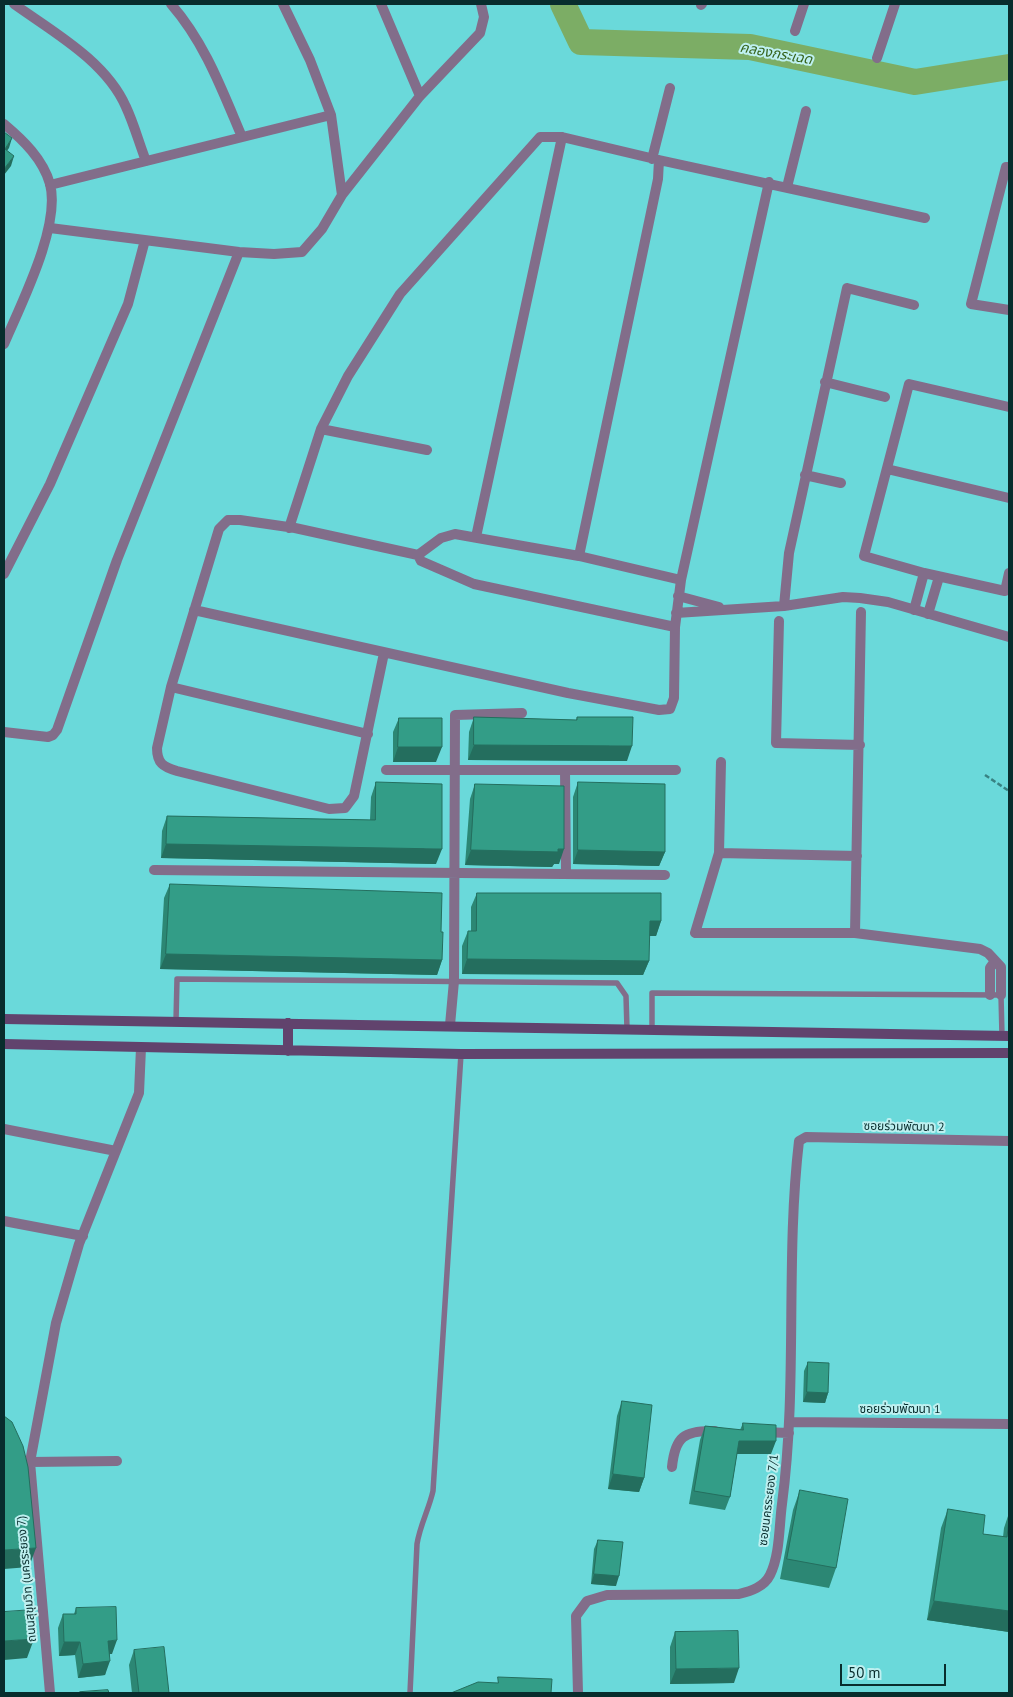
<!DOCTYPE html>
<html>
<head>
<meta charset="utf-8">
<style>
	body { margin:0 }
	#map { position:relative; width:1013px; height:1697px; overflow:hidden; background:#6ad9da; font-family:"PT Sans",sans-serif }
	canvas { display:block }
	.frame { position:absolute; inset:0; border:5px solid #082d2d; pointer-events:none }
	.scale { position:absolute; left:840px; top:1664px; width:106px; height:22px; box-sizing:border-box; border:2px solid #082d2d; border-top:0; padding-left:6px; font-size:15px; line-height:18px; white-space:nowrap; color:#082d2d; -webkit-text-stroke:4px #bef0f0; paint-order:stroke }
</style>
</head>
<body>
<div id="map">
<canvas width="1013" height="1697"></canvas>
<div class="frame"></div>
<div class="scale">50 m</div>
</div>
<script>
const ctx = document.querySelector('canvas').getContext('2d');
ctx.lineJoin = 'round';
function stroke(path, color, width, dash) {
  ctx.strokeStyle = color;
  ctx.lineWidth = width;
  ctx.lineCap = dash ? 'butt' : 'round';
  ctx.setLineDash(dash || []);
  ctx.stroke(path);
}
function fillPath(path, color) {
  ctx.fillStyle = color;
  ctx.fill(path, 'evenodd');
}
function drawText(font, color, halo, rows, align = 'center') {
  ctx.font = font + ' "PT Sans","Noto Sans Thai",sans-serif';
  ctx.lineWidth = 4;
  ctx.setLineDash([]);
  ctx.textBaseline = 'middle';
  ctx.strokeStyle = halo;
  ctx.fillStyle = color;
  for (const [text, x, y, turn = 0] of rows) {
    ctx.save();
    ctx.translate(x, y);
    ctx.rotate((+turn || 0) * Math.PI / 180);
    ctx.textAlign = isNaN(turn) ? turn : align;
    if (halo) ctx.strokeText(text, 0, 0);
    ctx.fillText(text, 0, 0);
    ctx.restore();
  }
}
stroke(new Path2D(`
	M563,4L581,42L750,47L915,82L1009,67`), '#7cad65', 26);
stroke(new Path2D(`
	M985,775L1009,791`), '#388282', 2.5, [5, 2.5]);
stroke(new Path2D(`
	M176,1021L177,979L617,983L626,996L627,1029
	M652,1029V993L1001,995L1002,1036
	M410,1693L417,1544C420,1525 429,1509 433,1491L461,1054`), '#826d8a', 5.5);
stroke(new Path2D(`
	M14,4C53,32 106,61 126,107C134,124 139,143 146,161
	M171,4C205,43 222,90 242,137
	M283,4L310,60L331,115L342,195
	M381,4L420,96
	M701,5L702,4
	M795,31L804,4
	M877,58L895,4
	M4,124C23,140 43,159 50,184C61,226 21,304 4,344
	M652,159L670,88
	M1009,167H1006L971,304L1009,310
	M50,185L331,115
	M787,187L806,111
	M50,228L239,252L274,254L302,252L322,229L342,195L420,96L480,33L484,17L481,4
	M825,382L885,397
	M1009,407L909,384L864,556L924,573L1005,591L1009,573
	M321,429L427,450
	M887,469L1009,498
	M805,475L841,483
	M289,528L321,429L348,376L400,294L540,137H562L659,160L925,218
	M476,537L562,137
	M418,555L441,538L455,534L579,556L681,580
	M579,556L658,179L659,160
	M4,574L50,484L128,304L145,240
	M678,596L719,607
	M784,606L789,553L847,288L914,305
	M194,610L568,693L659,710L670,709L674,698L675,627L681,580L769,182
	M914,610L924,573
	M676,613L784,606L843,597L860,598L888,602L1009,637
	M928,614L939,577
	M779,621L776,743L860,745
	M384,653L354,796L345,808L329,809L177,771C163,767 157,763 157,748L171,687L219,529L228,520H240L295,528L418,555L421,561L474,584L675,627
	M171,687L368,734
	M4,732L48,737L53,735L57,730L117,560L239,252
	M721,762L719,853L857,856
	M386,770H676
	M565,770L566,874
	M719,853L695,933H855L980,949L988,953L1001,967V995
	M154,870L665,875
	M855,933L861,612
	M990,995V968L995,961
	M450,1025L454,981L455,715L522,713
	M4,1129L116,1151
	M4,1221L83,1236
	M790,1422L1009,1424
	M762,1432L789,1433
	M30,1462L117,1461
	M672,1467C675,1437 684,1430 715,1431
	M50,1693L30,1462L56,1323L79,1244L139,1093L141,1048
	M578,1693L576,1616L587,1601L607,1595L739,1594C751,1591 764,1587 770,1575C780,1555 779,1526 782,1504C798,1383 785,1261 799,1141L806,1137L1009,1141`), '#826d8a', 10);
stroke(new Path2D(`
	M4,1019L1009,1036
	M288,1023V1051
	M4,1044L461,1054L1009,1053`), '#61436d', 10);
fillPath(new Path2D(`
	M474,717L576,720L577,717L627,761L468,760L469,732Z
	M399,718L436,762H393V732Z
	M376,782L436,864L161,858L162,831L167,816L370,820L371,797Z
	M578,782L665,852L659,866L573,864V797Z
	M475,784L559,864H554L552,867L465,865L470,799Z
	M170,884L441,932L442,960L437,975L160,969L164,898Z
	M477,893L661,921L656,936H649V961L643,975L462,974V946L468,931H471V907Z
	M808,1362L828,1393L825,1403L803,1402L804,1371Z
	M622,1401L644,1478L639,1492L608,1489L617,1416Z
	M743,1423L771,1454H737L730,1497L725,1510L689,1504L700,1440L705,1426L740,1430Z
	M800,1490L836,1568L829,1588L780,1579L793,1510Z
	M948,1509L983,1534L1003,1537L1004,1528L1009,1513V1632L927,1620L941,1528Z
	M598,1540L616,1586L591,1584L594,1549Z
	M76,1608L112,1654H110L105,1675L78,1678L75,1655L59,1656L58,1628L63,1614H74Z
	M675,1632L734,1683L670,1684V1647Z
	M134,1650L169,1693H132L129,1665Z`), '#2c8774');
fillPath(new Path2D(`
	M12,138L9,148L4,155L5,149Z
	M14,156L11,166L4,175V169Z
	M474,745L632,746L627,761L468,760Z
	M398,747H442L436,762H393Z
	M166,844L442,849L436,864L161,858Z
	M564,849L559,864H554L552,867L465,865L471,850Z
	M578,850L665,852L659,866L573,864Z
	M650,921H661L656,936H644Z
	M166,954L442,960L437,975L160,969Z
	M467,959L649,961L643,975L462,974Z
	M807,1392L828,1393L825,1403L803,1402Z
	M739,1441H776L771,1454H734Z
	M613,1474L644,1478L639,1492L608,1489Z
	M36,1548L29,1567L4,1569V1550Z
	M594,1574L619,1576L616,1586L591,1584Z
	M934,1601L1009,1611V1632L927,1620Z
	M34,1639L27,1658L4,1660V1641Z
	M117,1640L112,1654H103L108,1641Z
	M64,1642H80L75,1655L59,1656Z
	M110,1661L105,1675L78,1678L83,1664Z
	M739,1668L734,1683L670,1684L676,1669Z`), '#246e5e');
const building = new Path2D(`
	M4,132L12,138L5,149L14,156L4,169Z
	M474,717L577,720V717H633L632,746L474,745Z
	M399,718H442V747H398Z
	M376,782L442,784V849L166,844L167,816L375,820Z
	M578,782L665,784V852L578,850Z
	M475,784L564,786V849H558V852L471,850Z
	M170,884L442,893L441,932H443L442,960L166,954Z
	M477,893H661V921H650L649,961L467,959L468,931H476Z
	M808,1362L829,1363L828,1393L807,1392Z
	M622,1401L652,1405L644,1478L613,1474Z
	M4,1416L12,1422L23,1446L28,1467L36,1548L4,1550Z
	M743,1423L776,1425V1441H739L730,1497L694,1491L705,1426L743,1430Z
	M800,1490L848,1499L836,1568L787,1559Z
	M948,1509L985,1515L983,1534L1007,1537L1009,1520V1611L934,1601Z
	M598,1540L623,1542L619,1576L594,1574Z
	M116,1607L117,1640L108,1641L110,1661L83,1664L80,1642H64L63,1614H76V1608Z
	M32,1610L34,1639L4,1641V1612Z
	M738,1631L739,1668L676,1669L675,1632Z
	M164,1647L169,1693H139L134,1650Z
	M498,1677L552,1679L551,1693H451L478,1682L498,1683Z
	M108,1690L109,1693H81L80,1692Z`);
fillPath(building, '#339d87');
stroke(building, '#246e5e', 1);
drawText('12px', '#082d2d', '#bef0f0', [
	["ซอยร่วมพัฒนา 2",904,1127,1],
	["ซอยร่วมพัฒนา 1",900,1410],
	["ซอยนครระยอง 7/1",769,1500,-83],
	["ถนนสุขุมวิท (นครระยอง 7)",27,1579,-95]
]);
drawText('italic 14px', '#36631c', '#bef0f0', [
	["คลองกระเฉด",776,54,10]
]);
</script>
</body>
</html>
